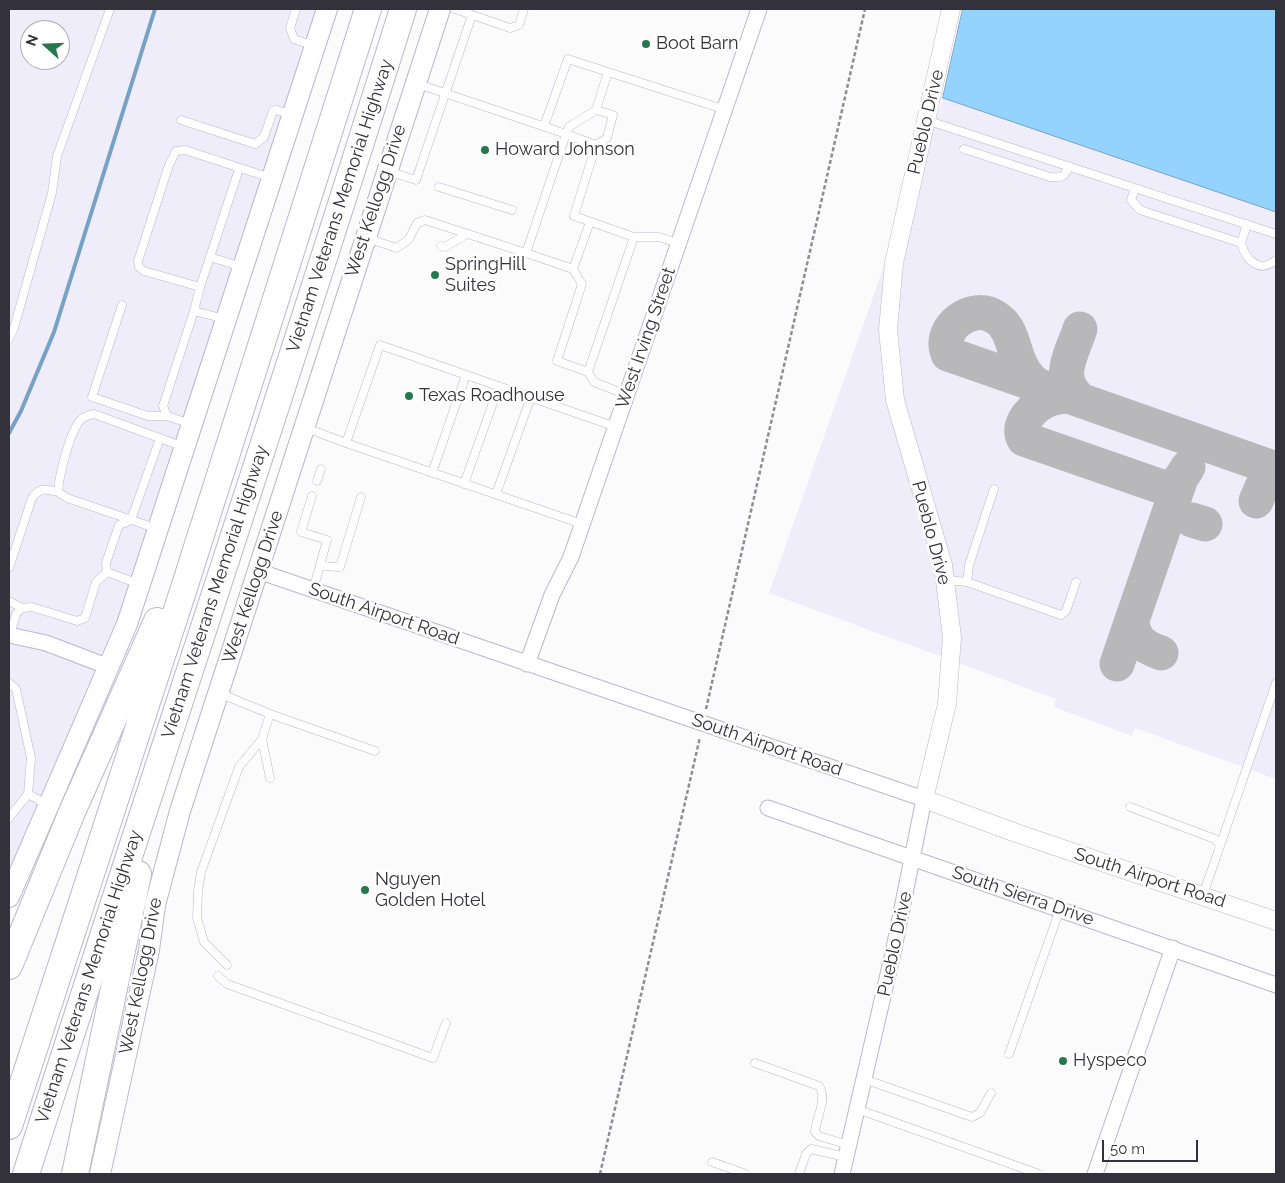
<!DOCTYPE html>
<html>
<head>
<meta charset="utf-8">
<style>
	body { margin:0 }
	#map { position:relative; width:1285px; height:1183px; overflow:hidden; background:#fbfbfb; font-family:Raleway,sans-serif }
	canvas { display:block }
	.frame { position:absolute; inset:0; border:10px solid #33313a; pointer-events:none }
	.north { position:absolute; left:20px; top:20px; width:50px; height:50px; box-sizing:border-box; background:#fff; border:1px solid #adadb0; border-radius:50%; rotate:290deg; font-size:14px; font-weight:700; line-height:20px; text-align:center; color:#33313a }
	.north::after { content:''; display:block; margin:auto; width:18px; height:22px; background:#24794c; clip-path:polygon(50% 0,100% 100%,50% 72%,0 100%) }
	.scale { position:absolute; left:1102px; top:1140px; width:96px; height:22px; box-sizing:border-box; border:2px solid #33313a; border-top:0; padding-left:6px; font-size:15px; line-height:18px; white-space:nowrap; color:#33313a; -webkit-text-stroke:4px #fff; paint-order:stroke }
</style>
</head>
<body>
<div id="map">
<canvas width="1285" height="1183"></canvas>
<div class="frame"></div>
<div class="north">N</div>
<div class="scale">50 m</div>
</div>
<script>
const ctx = document.querySelector('canvas').getContext('2d');
ctx.lineJoin = 'round';
function fillPath(path, color) {
  ctx.fillStyle = color;
  ctx.fill(path, 'evenodd');
}
function stroke(path, color, width, dash) {
  ctx.strokeStyle = color;
  ctx.lineWidth = width;
  ctx.lineCap = dash ? 'butt' : 'round';
  ctx.setLineDash(dash || []);
  ctx.stroke(path);
}
function drawText(font, color, halo, rows, align = 'center') {
  ctx.font = font + ' Raleway,sans-serif';
  ctx.lineWidth = 5;
  ctx.setLineDash([]);
  ctx.textBaseline = 'middle';
  ctx.strokeStyle = halo;
  ctx.fillStyle = color;
  for (const [text, x, y, turn = 0] of rows) {
    ctx.save();
    ctx.translate(x, y);
    ctx.rotate((+turn || 0) * Math.PI / 180);
    ctx.textAlign = isNaN(turn) ? turn : align;
    if (halo) ctx.strokeText(text, 0, 0);
    ctx.fillText(text, 0, 0);
    ctx.restore();
  }
}
fillPath(new Path2D(`
	M9,9H326L127,624L9,896ZM30,30H60V60H30Z
	M943,98L1276,212V779L1135,728L1132,736L1054,707L1056,699L769,593Z`), '#efedfa');
const water = new Path2D(`
	M963,9H1276V212L943,98Z`);
fillPath(water, '#94d3fe');
stroke(water, '#77a2c3', 1);
stroke(new Path2D(`
	M9,433L21,411L54,332L155,9`), '#77a2c3', 4);
stroke(new Path2D(`
	M1080,329C1071,356 1054,380 1082,401
	M1037,385L948,354C937,328 972,302 995,317C1019,331 1009,364 1037,385L1276,469
	M1067,396C1061,397 1054,397 1048,400C1035,405 1015,424 1024,439L1165,488L1174,485L1181,478
	M1256,501L1262,487
	M1192,520L1205,524
	M1132,620L1181,478L1188,467
	M1117,664L1132,620C1133,640 1144,647 1161,653`), '#b8b8bb', 35);
const service = new Path2D(`
	M296,9L290,28L294,39L314,46
	M455,9L510,28L519,25L524,9
	M608,72L723,109
	M596,110L613,115L607,138L596,145
	M181,120L255,144L264,137L273,111L277,110L291,115
	M926,120L1276,234
	M544,126L568,59L608,72L596,110L569,127L566,134L596,145L574,216L634,237H659L678,243
	M964,149L1050,177C1062,178 1064,178 1069,166
	M388,171L416,180L472,15
	M439,187L512,210
	M1135,188L1131,200L1140,210L1241,243L1247,224
	M366,238L397,248L409,239L417,223L425,220L526,253L566,134L415,83
	M1241,243C1246,260 1259,274 1276,260
	M441,246L445,247L467,234
	M526,253L573,269
	M210,257L239,169
	M242,267L210,257L200,287L144,271L139,267L138,261L169,165L176,151L185,150L271,178
	M122,305L92,397L148,416H167
	M194,311L200,287
	M9,339L14,328L52,193L57,156L110,9
	M588,372L557,361L582,284L573,269L590,222
	M627,395L594,382L588,372L634,237
	M191,424L167,416L163,406L194,311L225,319
	M306,428L346,443L380,345L616,427
	M346,443L582,524
	M432,473L466,375
	M317,481L321,469
	M464,484L499,386
	M496,494L531,397
	M312,496L301,532L327,540L313,590
	M158,529L67,498L58,492C59,475 69,437 78,423C82,417 88,415 94,414L184,447
	M320,566L340,567L361,497
	M9,568L32,498C40,487 46,489 58,492
	M107,572L106,563L119,525L131,520L160,438
	M945,580L967,582L1061,615L1066,611L1076,582
	M967,582L969,565L994,489
	M9,601L22,608
	M10,635L16,614L22,608L32,607L77,621L85,618L96,582L107,572L139,584
	M9,683L16,689L31,758L28,794L48,805
	M219,693L270,714L375,751
	M262,739L270,778
	M1130,807L1215,839L1220,846L1203,895
	M9,818L28,794
	M1220,846L1276,683
	M227,965L204,942L197,918L198,891L201,872L239,767L262,739L270,714
	M218,976L227,984L433,1058L446,1023
	M1009,1054L1060,909
	M755,1063L819,1086C828,1099 816,1117 815,1132L819,1136L849,1145
	M864,1079L972,1117L980,1113L991,1093
	M857,1109L1039,1174
	M712,1162L746,1174
	M799,1174L806,1154L811,1149L846,1157`);
const minor = new Path2D(`
	M258,571L924,799L893,953L842,1174
	M9,635L46,643L109,667
	M527,664L552,595L571,557L759,9
	M768,808L1276,985
	M1095,1174L1173,948`);
const tertiary = new Path2D(`
	M951,9L894,263L888,330L895,400L943,565L952,637L947,704L924,799L1019,834L1276,921`);
const secondary = new Path2D(`
	M9,897L127,624L327,9
	M100,1174L149,950L155,905L180,811L440,9`);
const motorway = new Path2D(`
	M9,966L72,812L157,621
	M9,1126L185,585L368,9
	M26,1174C151,785 281,399 403,9
	M75,1174L138,874`);
stroke(service, '#bbb7cf', 9);
stroke(minor, '#bbb7cf', 17);
stroke(tertiary, '#bbb7cf', 19);
stroke(secondary, '#bbb7cf', 22);
stroke(motorway, '#bbb7cf', 28);
stroke(new Path2D(`
	M706,709L865,9
	M600,1174L700,737`), '#8e8d92', 2.5, [4, 2.5]);
stroke(service, '#fff', 8);
stroke(minor, '#fff', 15);
stroke(tertiary, '#fff', 18);
stroke(secondary, '#fff', 20);
stroke(motorway, '#fff', 26);
for (const [x, y, r, color] of [
	[646,44,5,"#24794c"],
	[485,150,5,"#24794c"],
	[435,275,5,"#24794c"],
	[409,396,5,"#24794c"],
	[365,890,5,"#24794c"],
	[1063,1061,5,"#24794c"]
]) {
  const dot = new Path2D();
  dot.arc(x, y, r, 0, 2 * Math.PI);
  ctx.fillStyle = color;
  ctx.fill(dot);
  stroke(dot, '#fff', 2);
}
drawText('18px', '#33313a', '#fff', [
	["Boot Barn",656,44],
	["Howard Johnson",495,150],
	["SpringHill",445,265],
	["Suites",445,286],
	["Texas Roadhouse",419,396],
	["Nguyen",375,880],
	["Golden Hotel",375,901],
	["Hyspeco",1073,1061]
], 'left');
drawText('18px', '#33313a', '#fff', [
	["Pueblo Drive",926,122,-77],
	["West Kellogg Drive",376,201,-72],
	["Vietnam Veterans Memorial Highway",340,206,-72],
	["West Irving Street",646,338,-71],
	["Pueblo Drive",931,533,75],
	["West Kellogg Drive",253,587,-72],
	["Vietnam Veterans Memorial Highway",215,592,-72],
	["South Airport Road",384,614,19],
	["South Airport Road",767,745,19],
	["South Airport Road",1150,878,18],
	["South Sierra Drive",1023,896,19],
	["Pueblo Drive",895,944,-78],
	["West Kellogg Drive",141,976,-79],
	["Vietnam Veterans Memorial Highway",89,977,-72]
]);
</script>
</body>
</html>
